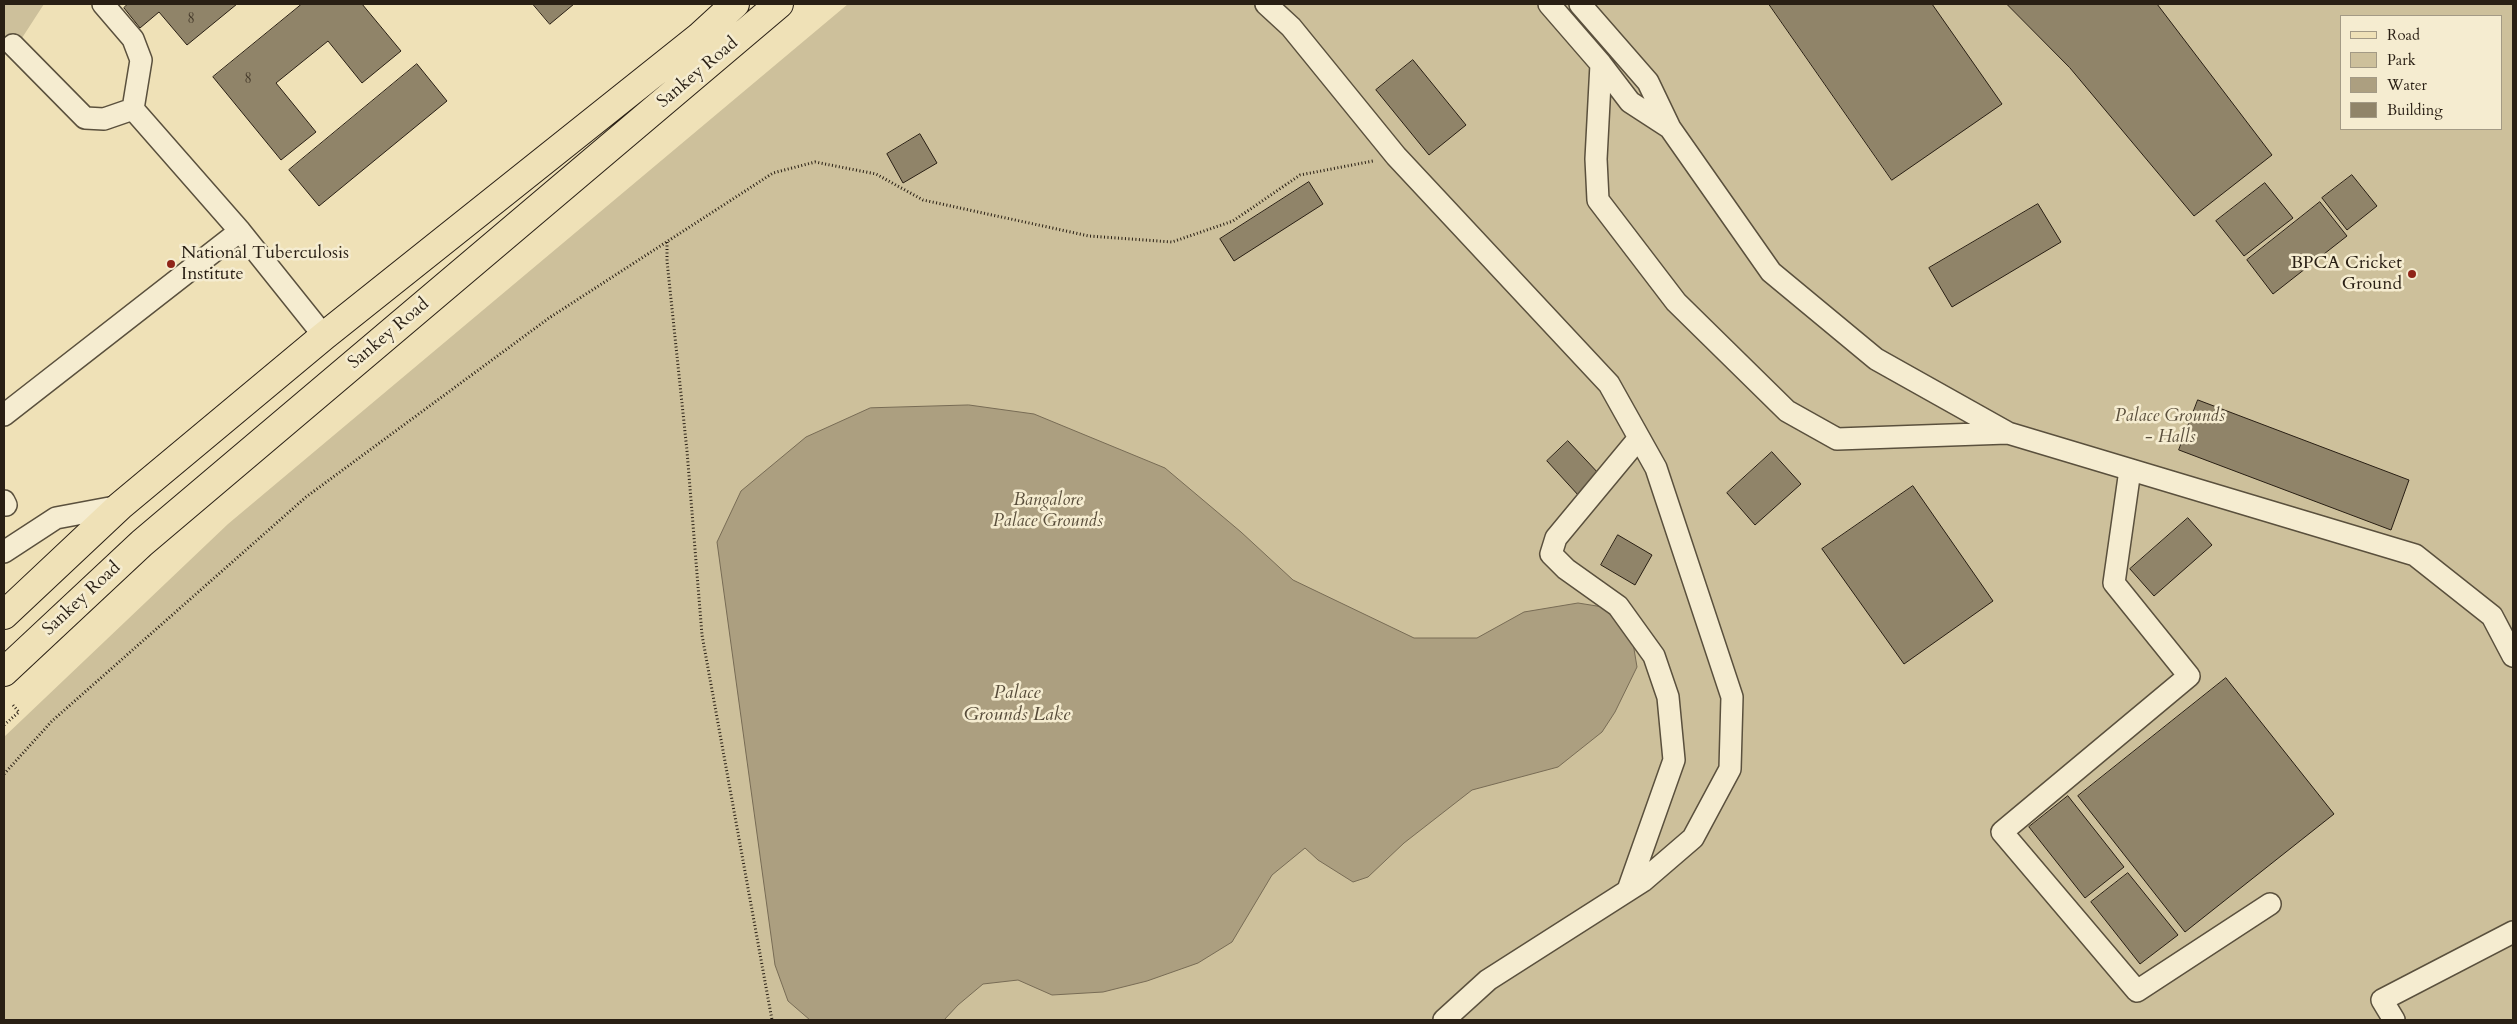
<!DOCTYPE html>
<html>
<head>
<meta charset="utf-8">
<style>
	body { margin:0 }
	#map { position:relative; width:2517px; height:1024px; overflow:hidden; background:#efe1b7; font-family:Cardo,serif }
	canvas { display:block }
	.frame { position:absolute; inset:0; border:5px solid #291f14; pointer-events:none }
	.legend { position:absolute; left:2340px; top:15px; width:162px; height:115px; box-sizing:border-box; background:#f5ecd0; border:1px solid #a39a85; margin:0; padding:6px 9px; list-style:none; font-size:15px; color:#291f14 }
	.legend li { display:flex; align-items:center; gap:10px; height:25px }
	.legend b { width:25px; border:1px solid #a39a85 }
</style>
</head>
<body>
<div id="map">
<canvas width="2517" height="1024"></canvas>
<div class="frame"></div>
<ul class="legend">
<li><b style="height:6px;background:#efe1b7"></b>Road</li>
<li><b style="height:14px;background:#cdc09b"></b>Park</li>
<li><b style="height:14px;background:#ac9f80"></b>Water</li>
<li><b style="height:14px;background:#908469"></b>Building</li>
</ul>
</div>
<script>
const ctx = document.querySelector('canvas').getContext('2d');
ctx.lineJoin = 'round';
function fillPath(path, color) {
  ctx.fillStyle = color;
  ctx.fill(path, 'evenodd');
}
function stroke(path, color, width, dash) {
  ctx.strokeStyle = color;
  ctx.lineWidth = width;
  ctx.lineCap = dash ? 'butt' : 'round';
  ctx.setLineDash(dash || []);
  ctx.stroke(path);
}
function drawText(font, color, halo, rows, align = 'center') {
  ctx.font = font + ' Cardo,serif';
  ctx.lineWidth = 5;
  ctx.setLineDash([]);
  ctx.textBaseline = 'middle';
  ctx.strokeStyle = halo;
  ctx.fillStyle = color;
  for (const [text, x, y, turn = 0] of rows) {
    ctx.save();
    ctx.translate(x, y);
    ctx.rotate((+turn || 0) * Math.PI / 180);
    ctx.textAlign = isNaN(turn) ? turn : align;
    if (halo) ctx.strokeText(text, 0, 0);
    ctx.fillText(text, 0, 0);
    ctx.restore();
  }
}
fillPath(new Path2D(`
	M4,4H44L22,38L4,56Z
	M848,4H2513V1020H4V737L228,524ZM2341,16H2501V129H2341Z`), '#cdc09b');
const water = new Path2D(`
	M969,405L1034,414L1165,468L1241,532L1293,580L1414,638H1477L1524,612L1578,603L1603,607L1632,637L1637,667L1615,712L1602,732L1558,767L1472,790L1404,843L1368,877L1353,882L1318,860L1305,848L1272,875L1232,942L1198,963L1147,981L1103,992L1052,995L1018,980L983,984L958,1005L944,1020H810L788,1001L775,965L717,542L741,491L806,437L870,408Z`);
fillPath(water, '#ac9f80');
stroke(water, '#786c55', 1);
const building = new Path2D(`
	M128,4H237L187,45L159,12L140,28L124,8Z
	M302,4H362L401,51L362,83L328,41L276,83L316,132L281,160L213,77Z
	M533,4H574L550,24Z
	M1769,4H1932L2002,104L1892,180Z
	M2007,4H2157L2272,155L2194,216L2070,68Z
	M1413,60L1466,125L1429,155L1376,90Z
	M417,64L447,101L319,206L289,170Z
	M920,134L937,163L903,183L887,154Z
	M2352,175L2377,206L2347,230L2322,198Z
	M1309,182L1323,204L1234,261L1220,239Z
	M2265,183L2293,218L2244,256L2216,221Z
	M2320,202L2347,236L2273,294L2247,260Z
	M2038,204L2061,242L1952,307L1929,268Z
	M2198,400L2409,480L2391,530L2179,450Z
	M1568,441L1601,476L1579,496L1547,461Z
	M1772,452L1801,484L1755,525L1727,493Z
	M1913,486L1993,601L1904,664L1822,549Z
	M2188,518L2212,545L2154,596L2130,569Z
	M1618,535L1652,555L1635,585L1601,565Z
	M2226,678L2334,814L2185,932L2078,796Z
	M2068,796L2124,867L2085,898L2029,827Z
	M2128,873L2178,935L2140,964L2091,902Z`);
fillPath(building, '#908469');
stroke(building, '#291f14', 1);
const minor = new Path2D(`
	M103,4L133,39L141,60L133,109L240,231L324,336
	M1266,4L1291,27L1396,156L1609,384L1656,468L1732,697L1730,769L1693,838L1643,881L1488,980L1444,1020
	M1549,4L1601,64L1630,102L1670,128
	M1580,4L1648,82L1670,128L1771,272L1876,359L2008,433L2415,555L2492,616L2513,656
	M13,45L85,118L104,119L133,109
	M1601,64L1596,159L1598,200L1676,302L1787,411L1837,439L2007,433
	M4,415L240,231
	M2130,470L2114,583L2189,676L2002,832L2137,991L2270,904
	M4,501L6,505
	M4,552L56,518L120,506
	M1628,890L1674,760L1668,697L1654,656L1618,606L1566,569L1551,554L1556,538L1639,438
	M2394,1020L2382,1000L2513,932`);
const major = new Path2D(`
	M4,615L120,506L324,336L699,37L735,4
	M4,672L142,543L779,4`);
stroke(minor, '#5a503d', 24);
stroke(major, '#291f14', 30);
stroke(new Path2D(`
	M667,242V261L687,451L702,635L772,1020
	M4,725L19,712L12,704
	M4,774L52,721L306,497L549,318L773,173L815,162L876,174L923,200L1089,236L1172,242L1233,221L1300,175L1373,161`), '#291f14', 3, [1, 2.5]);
stroke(minor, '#f5ecd0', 21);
stroke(major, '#efe1b7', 28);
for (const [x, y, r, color] of [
	[171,264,5,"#8f2418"],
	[2412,274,5,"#8f2418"]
]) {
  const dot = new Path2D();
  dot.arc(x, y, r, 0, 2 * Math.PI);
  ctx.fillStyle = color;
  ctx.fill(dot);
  stroke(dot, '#f5ecd0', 2);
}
drawText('15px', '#433829', null, [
	["8",191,20],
	["8",248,80]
]);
drawText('18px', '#291f14', '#f5ecd0', [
	["Sankey Road",698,73,-40],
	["Sankey Road",389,334,-40],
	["Sankey Road",82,599,-43]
]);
drawText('18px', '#291f14', '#f5ecd0', [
	["National Tuberculosis",181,254],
	["Institute",181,275],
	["BPCA Cricket",2402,264,"right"],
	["Ground",2402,285,"right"]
], 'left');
drawText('italic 18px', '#5a4f3c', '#f5ecd0', [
	["Palace Grounds",2170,417],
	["- Halls",2170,438],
	["Bangalore",1048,501],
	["Palace Grounds",1048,522]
]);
drawText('italic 19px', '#574c3a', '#f5ecd0', [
	["Palace",1017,694],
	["Grounds Lake",1017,716]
]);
</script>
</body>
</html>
